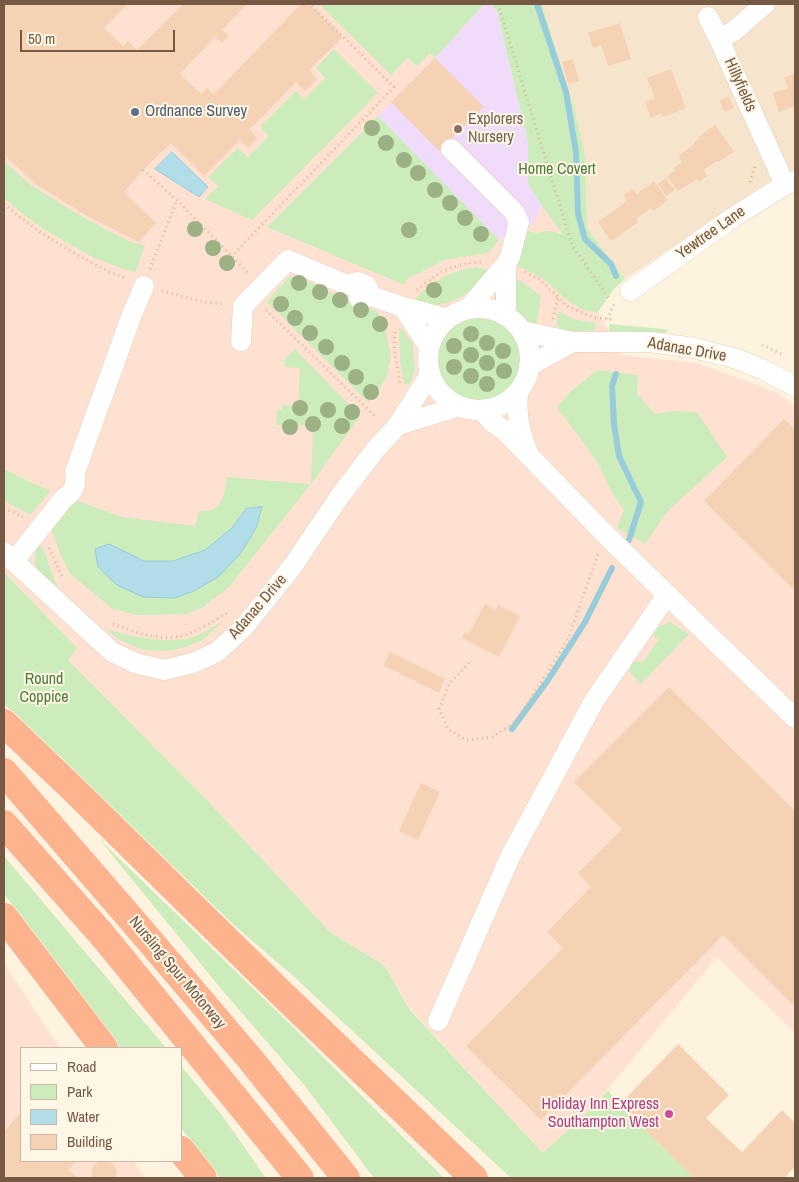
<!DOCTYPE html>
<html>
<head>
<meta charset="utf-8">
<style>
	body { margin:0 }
	#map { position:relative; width:799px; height:1182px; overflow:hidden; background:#fef3de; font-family:"Archivo Narrow",sans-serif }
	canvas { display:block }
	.frame { position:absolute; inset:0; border:5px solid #755944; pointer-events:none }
	.legend { position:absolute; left:20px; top:1047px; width:162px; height:115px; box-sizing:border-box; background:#fff7e6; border:1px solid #c8b8a5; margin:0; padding:6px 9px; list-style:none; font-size:15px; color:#755944 }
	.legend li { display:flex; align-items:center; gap:10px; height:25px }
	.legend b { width:25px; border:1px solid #c8b8a5 }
	.scale { position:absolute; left:20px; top:30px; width:155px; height:22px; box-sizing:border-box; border:2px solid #755944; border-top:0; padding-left:6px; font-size:15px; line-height:18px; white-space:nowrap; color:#755944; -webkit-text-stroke:4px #fff7e6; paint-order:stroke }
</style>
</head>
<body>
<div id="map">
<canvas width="799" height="1182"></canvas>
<div class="frame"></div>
<ul class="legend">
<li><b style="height:6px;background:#fff"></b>Road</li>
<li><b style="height:14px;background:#ccecbc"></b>Park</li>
<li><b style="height:14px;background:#b1dde8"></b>Water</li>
<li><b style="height:14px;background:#f5d2b3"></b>Building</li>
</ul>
<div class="scale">50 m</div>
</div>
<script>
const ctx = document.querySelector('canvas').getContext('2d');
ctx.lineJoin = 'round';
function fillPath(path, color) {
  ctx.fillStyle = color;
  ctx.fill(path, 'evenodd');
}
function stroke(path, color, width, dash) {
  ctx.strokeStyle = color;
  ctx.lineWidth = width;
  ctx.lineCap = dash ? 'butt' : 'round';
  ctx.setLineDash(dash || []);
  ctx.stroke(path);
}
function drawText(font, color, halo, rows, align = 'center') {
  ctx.font = font + ' "Archivo Narrow",sans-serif';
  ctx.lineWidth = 4;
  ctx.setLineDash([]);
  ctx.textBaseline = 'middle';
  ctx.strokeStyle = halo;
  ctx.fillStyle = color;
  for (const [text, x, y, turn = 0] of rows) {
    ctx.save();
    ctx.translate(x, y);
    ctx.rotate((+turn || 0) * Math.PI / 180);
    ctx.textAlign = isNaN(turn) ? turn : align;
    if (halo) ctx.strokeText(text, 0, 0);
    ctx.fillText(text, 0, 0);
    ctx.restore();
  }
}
fillPath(new Path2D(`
	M542,4H795V172L768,182L625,279L587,228L585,156L575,111Z`), '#f6e5cc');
fillPath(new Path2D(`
	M4,4H490L528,183L542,206L564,236L573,265L622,355L697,363L776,392L795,406V1033L717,957L592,1108L544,1154L410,1009L385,966L330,932L205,798L68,660L77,648L4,572Z
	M4,963L60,1048H21V1161H134L145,1178H4Z`), '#ffe1d1');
fillPath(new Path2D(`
	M484,4H490L497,11L528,142V183L542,206L533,224L499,240L378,116L435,58Z`), '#f0dbfa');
fillPath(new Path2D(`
	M319,4H484L435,58L430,53L417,66L408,58L391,75Z
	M490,4H542L575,111L585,156L587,228L625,279L613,290L598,312L583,310L564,298L546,281L539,276L511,263L522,233L529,231L536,233L547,231L556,232L563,235L542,206L528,183V142L497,11Z
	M334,49L378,93L252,220L205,199L218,186L208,177L238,148L248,157L269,136L260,127L296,91L304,99L325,78L316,68Z
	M378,116L499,240L488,253L445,260L407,279L404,285L267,227Z
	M4,161L31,185L69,209L105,229L133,243L145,245L135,273L94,258L45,230L19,211L4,198Z
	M476,267L488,270L473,288L461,297L447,303L429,306L410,304C433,281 444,273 476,267Z
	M290,276L314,284L354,304L377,311L386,332L391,356L386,379L368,402L267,302Z
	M510,276L524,283L541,296L536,327L517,316L512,308Z
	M560,312L573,319L596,323L595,330C583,331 567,334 557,326V314Z
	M436 359a43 43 0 1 1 86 0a43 43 0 1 1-86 0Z
	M609,324L653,328L670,330L664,333L609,331Z
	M399,328L403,330L413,345L415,370L410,383L404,385L400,362Z
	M295,349L360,416L311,484L229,587L202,608L187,614L137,615L113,609L70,574L62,558L51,529L75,500L122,517L195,526L199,511C223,513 224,495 227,477L311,484L313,426L276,425L277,410H282V405L298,406L300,368L285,367L284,360Z
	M597,370L638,375L637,394L655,414L672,411L697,412L727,457L667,512L645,544L617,528L624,510L612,493L596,460L557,407L570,392Z
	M4,469L32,483L51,491L30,515L20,509L4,502Z
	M38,544C47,551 48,564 52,574C55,581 58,587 61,594C44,577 28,571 38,544Z
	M4,572L77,648L68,660L205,798L330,932L385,966L410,1010L543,1153L592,1108L608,1090L619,1105L694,1178H511L291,974L235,926L4,704Z
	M225,620L201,641L183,648L167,651L143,650L120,640L105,629C133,636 161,644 190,638C200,636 216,625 225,620Z
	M670,622L689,634L641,684L629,672L634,661L643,662L659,639L653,636L658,627Z
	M100,840L291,1025L444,1178H374L305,1086L222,990Z
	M4,856L166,1048H120L4,894Z
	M181,1066L221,1114L266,1178H220L181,1128Z`), '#ccecbc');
const water = new Path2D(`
	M172,152L208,187L199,197L155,169Z
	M262,507L256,528L240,554L218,577L194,591L175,598L143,597L117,585L98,567L95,549L109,544L144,561H173L205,550L231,529L246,509Z`);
fillPath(water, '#b1dde8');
stroke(water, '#97ccdb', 1);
stroke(new Path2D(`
	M537,4L566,92L576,152L578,214L585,239L611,264L616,276
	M616,374L612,386L614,424L619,456L641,502L629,540
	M512,729L548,680L585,622L612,568`), '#97ccdb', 6);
fillPath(new Path2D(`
	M4,4H128L104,28L123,46L128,41L137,50L183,4H247L222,30L229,36L222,43L215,37L180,74L201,94L207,88L214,94L301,4H309L343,37L309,70L317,79L305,91L296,82L249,130L258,138L248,148L240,140L204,176L171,143L143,170L124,192L156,223L139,242L89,217L37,185L4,155Z
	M620,23L631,59L608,66L601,45L593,48L588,33Z
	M435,58L484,107L439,151L391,102Z
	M573,59L579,81L568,84L562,62Z
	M671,69L686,108L663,117L662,113L651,118L645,102L655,98L647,78Z
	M795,74V106L779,112L773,93L788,88L784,78Z
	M729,97L734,108L725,112L719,100Z
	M715,125L734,152L718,162L717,161L703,170L707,176L699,182L697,179L678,191L667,176L676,170L674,168L682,162L678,156L695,144L694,143L699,139L698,137Z
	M666,178L675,190L666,196L658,184Z
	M654,181L668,200L653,211L651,208L636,219L638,222L611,241L598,222L627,201L623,195L633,189L637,194Z
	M784,419L795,430V591L704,501Z
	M485,604L496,610L498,605L520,616L499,657L462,638L465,632L469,634Z
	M390,652L445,679L439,693L383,665Z
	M669,687L795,811V1007L723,935L541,1120L466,1046L563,948L547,932L591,887L578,873L622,829L574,782Z
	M421,783L440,792L418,840L399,831Z
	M678,1044L729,1095L706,1118L742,1152L782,1110L795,1123V1167L784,1178H694L619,1105Z
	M21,1112V1161H76L68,1170L78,1178H4V1132Z
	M102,1161H108L114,1165L117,1173L115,1178H93L92,1174L93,1166L96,1163Z`), '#f5d2b3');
const minor = new Path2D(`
	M765,4L734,31L719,39L785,185
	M708,17L719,39
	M451,149L514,212L519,222L510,257L506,264L468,309
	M630,291L732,218L785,185L795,181
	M359,298L361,299L371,296L403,307L448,319
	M403,307L429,347
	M428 359a51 51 0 1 1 102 0a51 51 0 1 1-102 0Z
	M506,315V264
	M522,331L573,342H651L694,348L737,359L764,370L795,386
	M241,341L243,306L288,260L347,285L358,282L367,286L371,296
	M529,366L573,342
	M518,392C516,414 519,429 527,450
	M482,410L491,421L505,431L605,534L696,623L795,718
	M398,425L460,406
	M4,552L112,652L135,663L164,670L193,663L217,652L244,627L292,567L340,496L375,450L398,425L430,374
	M14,561L64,498C74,492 77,485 75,472L131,317L144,286
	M438,1021L510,857L594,701L667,595`);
const highway = new Path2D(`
	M4,723L73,789L284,996L474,1178
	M4,772L138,927L251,1060L346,1178
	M4,824L104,937L300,1178
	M4,917L104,1048
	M181,1150L203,1178`);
stroke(minor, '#e2cfb9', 21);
stroke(highway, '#fff', 29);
stroke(new Path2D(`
	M498,4L572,245L610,300
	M143,170L177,200L248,273
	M750,182L755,166
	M4,204C30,227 60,245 90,262C102,268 113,274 125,278
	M231,257L394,87L310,4
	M150,269L177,200
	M525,272L539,279L567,306L592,317L614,320
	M417,290C438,272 453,264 481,262
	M162,291L204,302L224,304
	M266,310L377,418
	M553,319L558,297
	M607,319L614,305L616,303
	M395,332L394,345L400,383
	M762,345L784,355
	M4,509L11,511L23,517
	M49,548L62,576
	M113,624C135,632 158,641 181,636C194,633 216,620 227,613
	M469,663L449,684L439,709L448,729L466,740L492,737L516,722L568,639L598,554`), '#dab597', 3, [1, 4]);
stroke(minor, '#fff', 20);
stroke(highway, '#feb38f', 28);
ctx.fillStyle = '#9cb284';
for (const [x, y] of [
	[372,128],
	[386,143],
	[404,160],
	[418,173],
	[435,190],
	[450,203],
	[465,218],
	[195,229],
	[409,230],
	[481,234],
	[213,248],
	[227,263],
	[299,283],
	[434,290],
	[320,292],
	[340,300],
	[281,304],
	[361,310],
	[295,318],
	[380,324],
	[310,333],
	[471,334],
	[487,343],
	[454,346],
	[326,347],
	[503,351],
	[471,355],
	[342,363],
	[487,363],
	[454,367],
	[504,371],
	[471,376],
	[356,377],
	[487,384],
	[371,392],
	[300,408],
	[328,410],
	[352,412],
	[313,424],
	[342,426],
	[290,427]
]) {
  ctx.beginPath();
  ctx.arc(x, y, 8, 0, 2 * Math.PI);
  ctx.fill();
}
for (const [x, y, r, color] of [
	[135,112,5,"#5c6f8a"],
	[458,129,5,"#8d6e63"],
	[669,1114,5,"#d1479c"]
]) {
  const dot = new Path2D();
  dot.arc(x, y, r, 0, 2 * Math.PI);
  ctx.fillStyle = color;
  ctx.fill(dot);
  stroke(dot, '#fff7e6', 2);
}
drawText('16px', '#755944', '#fff7e6', [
	["Hillyfields",740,85,66],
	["Yewtree Lane",711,233,-35],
	["Adanac Drive",687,350,10],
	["Adanac Drive",258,607,-49],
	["Nursling Spur Motorway",177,973,50]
]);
drawText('16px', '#4e5e75', '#fff7e6', [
	["Ordnance Survey",145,112]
], 'left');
drawText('16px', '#785e54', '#fff7e6', [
	["Explorers",468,120],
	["Nursery",468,138]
], 'left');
drawText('16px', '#4b7c3b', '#fff7e6', [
	["Home Covert",557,170],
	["Round",44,680],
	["Coppice",44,698]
]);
drawText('16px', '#b23c85', '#fff7e6', [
	["Holiday Inn Express",659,1105],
	["Southampton West",659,1123]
], 'right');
</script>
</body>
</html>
